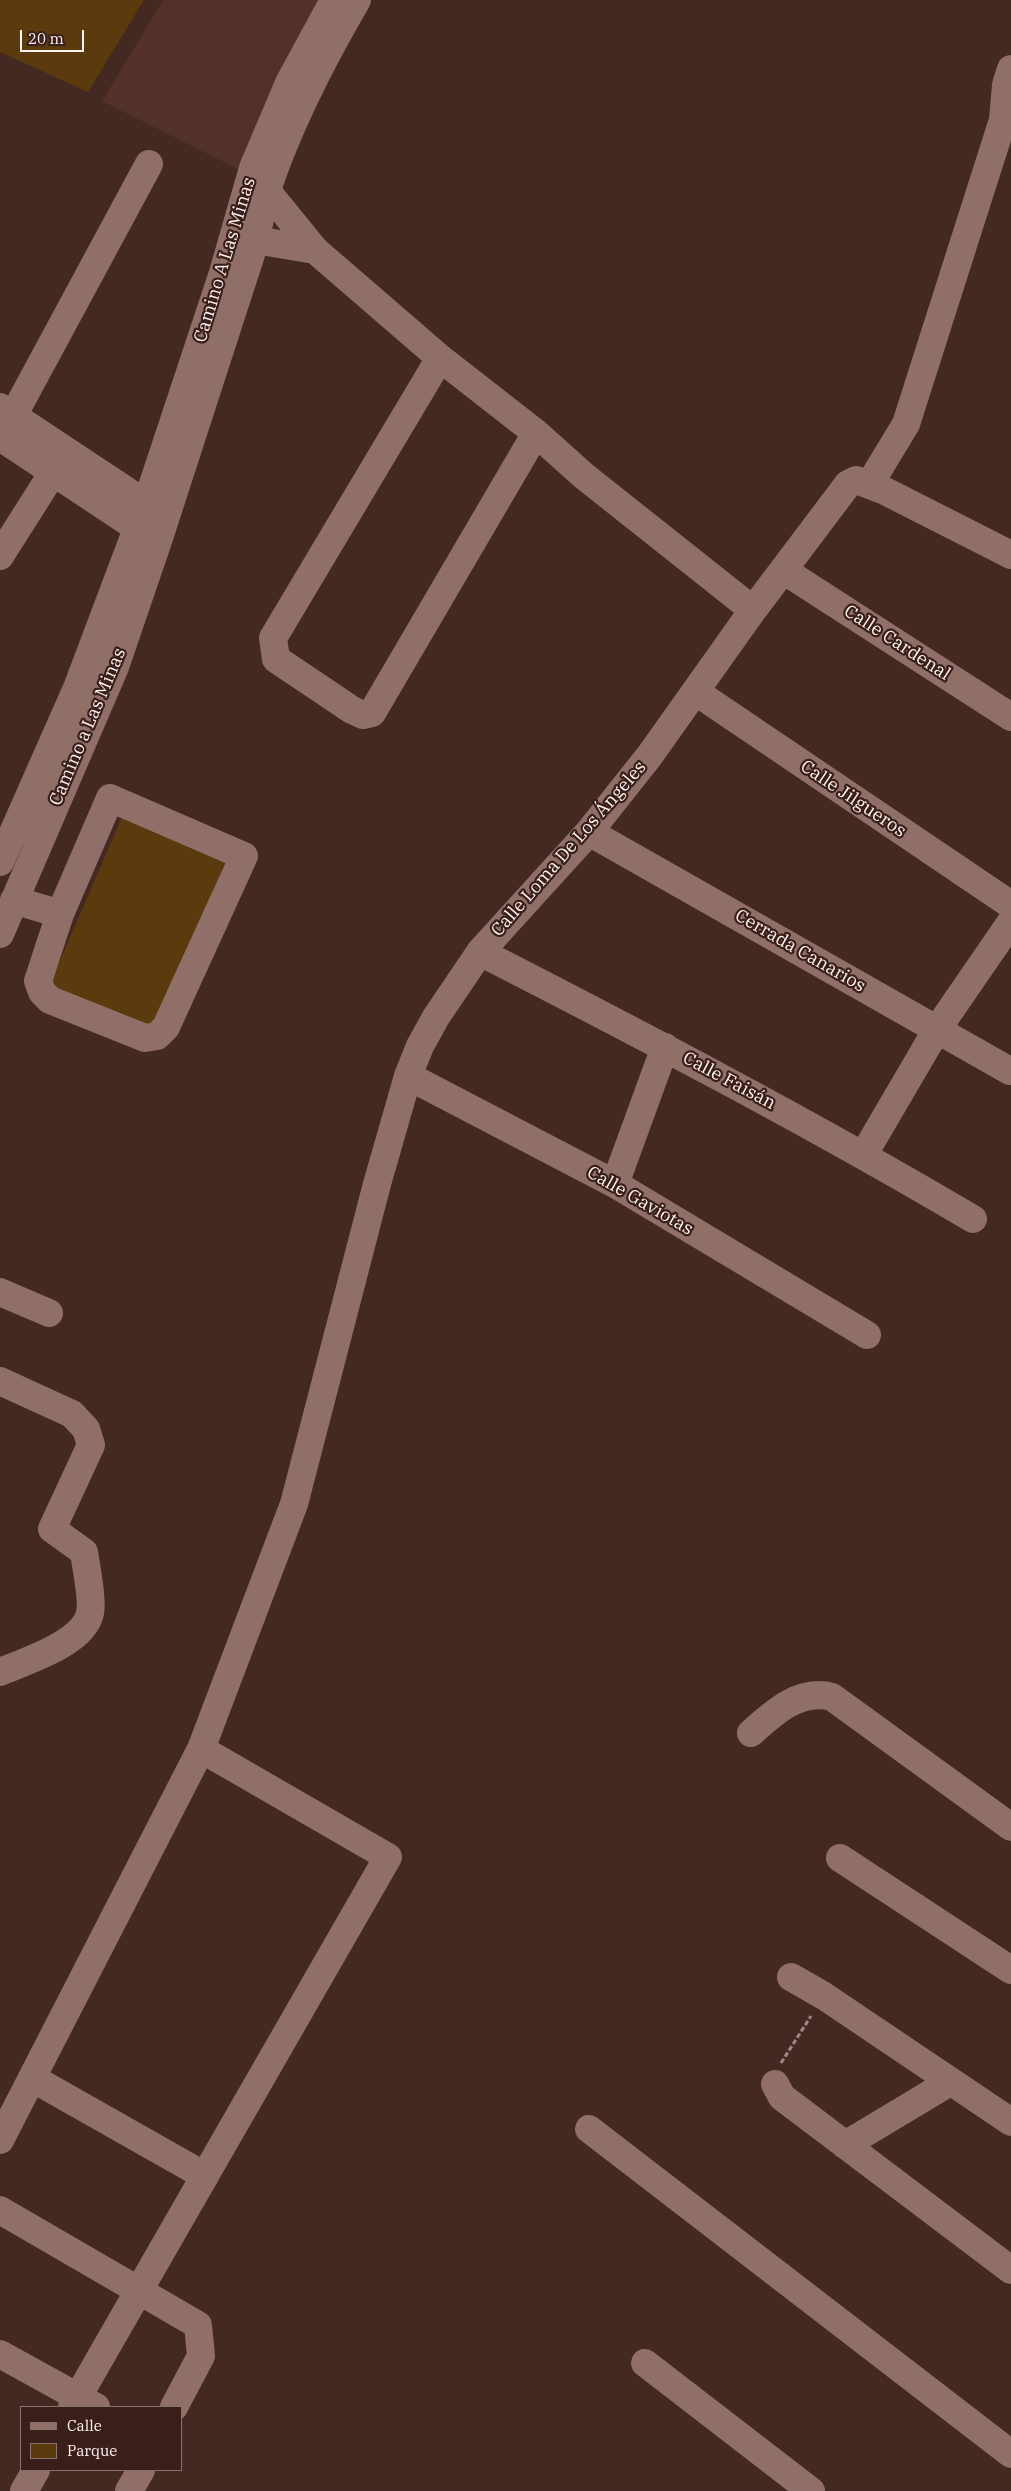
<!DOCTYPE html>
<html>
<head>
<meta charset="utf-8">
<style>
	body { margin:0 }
	#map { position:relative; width:1011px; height:2491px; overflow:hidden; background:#442822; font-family:"IBM Plex Serif",serif }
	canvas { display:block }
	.legend { position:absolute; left:20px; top:2406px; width:162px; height:65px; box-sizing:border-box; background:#391e19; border:1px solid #88736f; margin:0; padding:6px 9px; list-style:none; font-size:15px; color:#fef2f0 }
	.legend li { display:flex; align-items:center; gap:10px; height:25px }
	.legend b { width:25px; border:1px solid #88736f }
	.scale { position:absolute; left:20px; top:30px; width:64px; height:22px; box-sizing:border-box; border:2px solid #fef2f0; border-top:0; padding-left:6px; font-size:15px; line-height:18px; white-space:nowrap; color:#fef2f0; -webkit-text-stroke:4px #391e19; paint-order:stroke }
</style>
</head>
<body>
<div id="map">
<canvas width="1011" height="2491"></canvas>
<ul class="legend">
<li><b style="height:6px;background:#906f68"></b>Calle</li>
<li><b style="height:14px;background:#5b3a0d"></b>Parque</li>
</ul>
<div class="scale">20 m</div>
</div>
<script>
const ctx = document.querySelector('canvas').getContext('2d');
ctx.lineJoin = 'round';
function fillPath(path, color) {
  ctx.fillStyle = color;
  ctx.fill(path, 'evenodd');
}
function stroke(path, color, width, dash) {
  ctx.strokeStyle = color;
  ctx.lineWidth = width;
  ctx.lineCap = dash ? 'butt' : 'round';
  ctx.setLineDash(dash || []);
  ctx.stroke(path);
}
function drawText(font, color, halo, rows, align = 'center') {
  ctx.font = font + ' "IBM Plex Serif",serif';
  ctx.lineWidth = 4.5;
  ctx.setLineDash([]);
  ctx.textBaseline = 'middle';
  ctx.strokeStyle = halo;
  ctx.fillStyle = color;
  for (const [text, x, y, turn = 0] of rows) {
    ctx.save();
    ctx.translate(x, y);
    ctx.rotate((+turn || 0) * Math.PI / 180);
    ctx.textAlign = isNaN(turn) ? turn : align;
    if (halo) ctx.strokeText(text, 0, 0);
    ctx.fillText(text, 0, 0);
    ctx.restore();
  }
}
fillPath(new Path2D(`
	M163,0H327L244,172L102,101Z`), '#53312a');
fillPath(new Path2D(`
	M0,0H144L88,92L0,52Z
	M122,817L226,860L154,1033L46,993Z`), '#5b3a0d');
stroke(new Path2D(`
	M781,2063L811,2016`), '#9d8884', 3, [5, 2.5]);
stroke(new Path2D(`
	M257,185L267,191L315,250L440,358L536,433L584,476L753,610
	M237,237L315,250
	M440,358L273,638L276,659L352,710L363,715L372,713L536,433
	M0,407L160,513
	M13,416L149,164
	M0,437L151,537
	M869,485L906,424L1003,120L1006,85L1011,69
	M0,556L52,474
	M783,570L1011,717
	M696,692L1011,905
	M589,832L1010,1071
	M0,862L77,688L146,505L222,276L253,168L289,83L334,0
	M14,900L60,914L110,798L244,856L166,1027L157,1036L145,1038L50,1000L42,992L38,981L60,914
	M0,934L115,667L158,541L255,242C259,225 262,206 267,190C289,124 322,60 357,0
	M480,952C646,1037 812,1124 973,1219
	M408,1076L615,1184L867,1335
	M864,1154L936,1031L1011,922
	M615,1184L665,1047
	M0,1292L49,1313
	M0,1381L72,1414L86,1429L91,1445L52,1529L84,1552C86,1566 93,1601 90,1613C84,1643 26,1661 0,1672
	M751,1733C773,1713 800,1688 832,1697L1011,1827
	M840,1858L1011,1970
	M791,1977L824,1996L1011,2122
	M32,2078L205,2176
	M775,2084L782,2097L1011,2270
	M589,2129L1011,2454
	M0,2140L201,1749L294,1504L377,1184L408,1076L420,1046L436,1017L480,952L589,832L650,755L753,610L848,484L856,480L885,491L1011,555
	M845,2145L950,2082
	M0,2210L198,2325L201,2356L174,2407
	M0,2354L96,2407
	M645,2363L811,2491
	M72,2407L388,1857L201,1749
	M24,2491L36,2470
	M129,2491L141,2470`), '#906f68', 28);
drawText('18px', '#fef2f0', '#391e19', [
	["Camino A Las Minas",225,260,-73],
	["Calle Cardenal",897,643,33],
	["Camino a Las Minas",88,727,-67],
	["Calle Jilgueros",853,799,34],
	["Calle Loma De Los Ángeles",569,849,-49],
	["Cerrada Canarios",800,951,30],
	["Calle Faisán",729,1081,28],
	["Calle Gaviotas",640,1201,30]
]);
</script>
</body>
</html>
